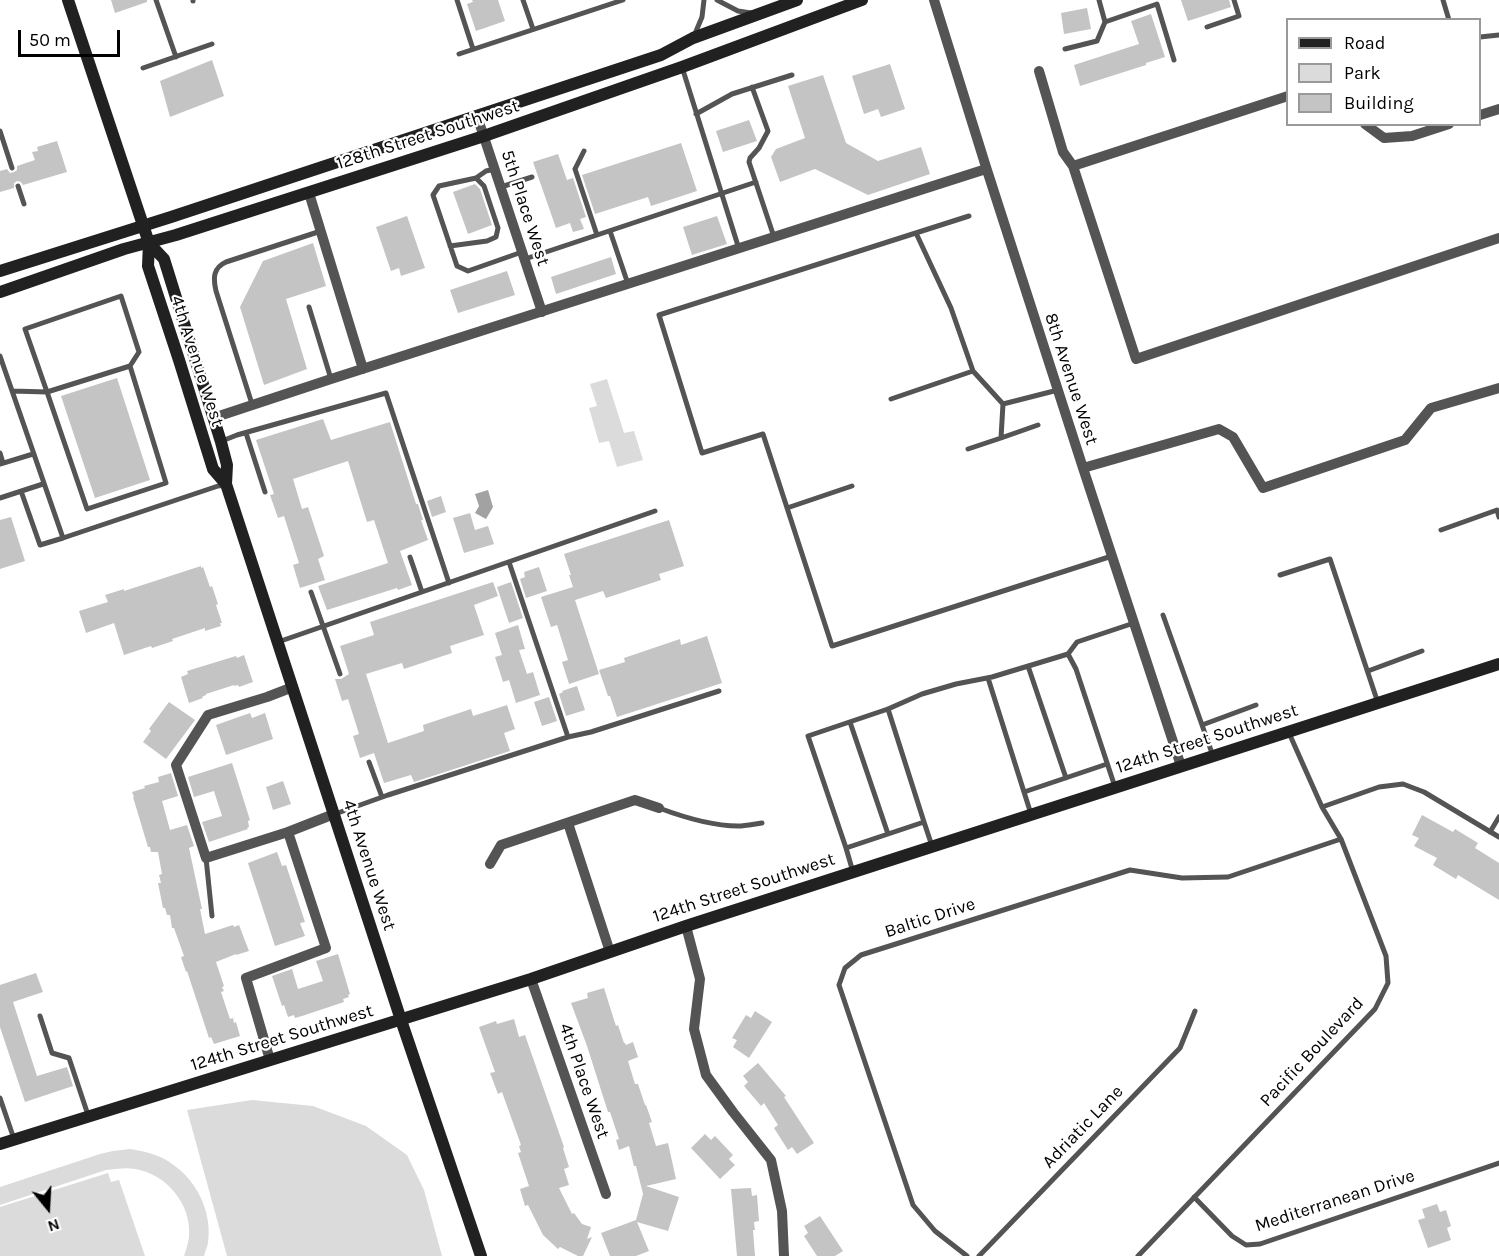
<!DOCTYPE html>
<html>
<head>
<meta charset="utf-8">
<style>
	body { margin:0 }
	#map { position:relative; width:1499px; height:1256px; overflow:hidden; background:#fff; font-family:Karla,sans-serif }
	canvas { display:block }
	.legend { position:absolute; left:1286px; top:18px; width:195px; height:108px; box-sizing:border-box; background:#fff; border:2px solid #999; margin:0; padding:8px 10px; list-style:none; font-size:18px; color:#000 }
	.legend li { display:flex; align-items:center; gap:12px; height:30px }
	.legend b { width:30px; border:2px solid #999 }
	.north { position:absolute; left:18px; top:1178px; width:60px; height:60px; -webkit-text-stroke:4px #fff; paint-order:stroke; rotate:162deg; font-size:16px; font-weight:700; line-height:24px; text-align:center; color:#000 }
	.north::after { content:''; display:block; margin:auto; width:21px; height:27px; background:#000; clip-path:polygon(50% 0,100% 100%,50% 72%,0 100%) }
	.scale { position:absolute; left:18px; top:30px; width:102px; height:27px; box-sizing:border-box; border:3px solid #000; border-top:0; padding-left:8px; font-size:18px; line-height:21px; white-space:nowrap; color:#000; -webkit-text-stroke:4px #fff; paint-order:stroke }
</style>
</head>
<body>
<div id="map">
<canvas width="1499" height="1256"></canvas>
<ul class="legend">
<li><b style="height:8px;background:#212121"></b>Road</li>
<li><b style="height:16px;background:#dbdbdb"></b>Park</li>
<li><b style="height:16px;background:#c4c4c4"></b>Building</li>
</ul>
<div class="north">N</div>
<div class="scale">50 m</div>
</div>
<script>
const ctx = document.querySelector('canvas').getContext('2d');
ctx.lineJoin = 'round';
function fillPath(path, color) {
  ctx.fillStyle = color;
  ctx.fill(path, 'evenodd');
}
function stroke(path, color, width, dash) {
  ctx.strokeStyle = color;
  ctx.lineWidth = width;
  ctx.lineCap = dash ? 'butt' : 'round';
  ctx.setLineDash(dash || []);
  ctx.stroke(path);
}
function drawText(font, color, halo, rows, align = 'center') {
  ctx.font = font + ' Karla,sans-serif';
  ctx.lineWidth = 4.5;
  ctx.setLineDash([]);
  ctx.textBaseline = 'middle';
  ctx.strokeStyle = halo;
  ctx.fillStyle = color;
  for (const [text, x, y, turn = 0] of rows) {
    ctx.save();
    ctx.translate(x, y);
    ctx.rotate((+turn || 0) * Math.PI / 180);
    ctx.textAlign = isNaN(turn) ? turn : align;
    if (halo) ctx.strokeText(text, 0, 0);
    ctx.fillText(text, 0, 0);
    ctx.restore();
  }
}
fillPath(new Path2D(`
	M607,379L624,433L634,431L643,460L617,467L609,441L599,443L589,408L597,406L590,384Z
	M252,1100L313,1106L366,1126L407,1155L424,1190L442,1256H227L187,1110Z
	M130,1149C136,1150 143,1151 149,1153C186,1163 214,1203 208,1243C207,1247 205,1252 204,1256H184C186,1250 188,1244 189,1237C192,1205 167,1174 135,1169C125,1167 116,1169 106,1170L0,1205V1187L100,1154L113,1151Z
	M108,1173L111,1182L119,1180L145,1256H0V1207Z`), '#dbdbdb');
fillPath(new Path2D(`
	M488,490L493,507L486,519L475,513L479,506L475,494Z`), '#a2a2a2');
fillPath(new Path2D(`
	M111,0H147V2L115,13Z
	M472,0H498L505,21L476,31L467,4L473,2Z
	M1181,0H1229L1231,7L1188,21Z
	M1087,8L1091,29L1064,34L1061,13Z
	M1151,14L1165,57L1146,63V65L1080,86L1074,65L1139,44L1131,21Z
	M212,60L224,96L170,117L160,81Z
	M890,64L905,109L881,117L878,109L864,114L852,76Z
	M823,75L846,143L878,161L921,147L930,174L868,195L815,169L780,182L771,157L776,149L805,138L788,86Z
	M749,120L757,141L723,152L716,131Z
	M57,141L67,172L23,185L21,182L17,181L14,183V188L0,192V171L7,169L10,173L14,172L17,170V166L35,160L32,152L38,151L37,147Z
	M681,143L697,191L651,206L648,197L595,214L582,175Z
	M558,154L567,180L573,178L586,217L580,219L584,229L573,232L570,223L556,228L533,162Z
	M475,184L480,189L492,225L468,234L453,192Z
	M407,216L425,268L401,276L399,268L391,271L376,227Z
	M717,216L727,244L692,255L683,227Z
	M313,243L326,286L286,299L307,369L264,385L240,307L263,261Z
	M611,257L616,274L556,294L551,277Z
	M507,271L515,295L458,313L450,290Z
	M117,378L150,480L95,498L61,396Z
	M323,419L331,440L390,422L416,504H418L423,520H421L428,540L400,551L412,585L398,590L397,588L327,610L318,586L388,563L374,520L367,522L348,461L293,479L302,509L308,507L324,556L318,559L325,580L300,588L293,565L299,563L284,516L278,518L270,495L274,494L256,440Z
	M441,496L446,512L432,517L427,501Z
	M470,513L475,530L488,526L494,544L464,553L453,518Z
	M11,517L25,561L0,569V520Z
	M669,520L684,566L659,574L661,580L606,598L603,591L575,600L599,674L569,684L562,662L568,660L557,625L551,627L541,597L573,587L569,575H571L564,554Z
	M201,566V568L203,567L210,587L212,586L218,604L216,605L222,623H220L221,626L205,631V628L172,639L173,641L152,648L151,646L124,655L114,623L86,633L79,611L108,602L105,595L124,589V591Z
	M539,567L547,591L526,598L520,579L525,577L524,572Z
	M493,582L498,596L474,605L484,635L450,646L452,653L404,669L402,663L366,674L388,743L424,731L423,725L471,709L473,716L507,705L515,729L504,733L510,751L414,782L411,775L384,783L374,753L360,758L353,736L359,734L348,699L342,701L335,679H341L349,674L340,646L374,635L370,622Z
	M511,582L523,618L509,623L497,587Z
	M518,625L525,649L519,650L527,674L533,672L540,695L516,703L509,680L503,682L495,657L502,655L495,633Z
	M707,636L722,683L617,717L610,696H608L599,670L625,662L624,658L680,639L681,645Z
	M244,655L253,682L239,687L238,685L234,686V685L206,694V695L202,697L203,698L189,703L181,677L188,674L187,671L236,656L237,658Z
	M577,686L585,710L566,716L559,694L563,692L562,691Z
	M549,697L557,721L542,726L534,702Z
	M169,702L195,720L166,759L143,742L151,731L149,729Z
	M250,713L252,718L265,713L273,739L226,755L216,725Z
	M232,763L250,820L248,821L249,827L247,828L248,829L209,842L202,822L222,816L214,791L194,797L188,777Z
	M171,773L178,796L162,801L170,830L187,825L194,846L189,848L202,909H200L205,934L233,925L234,927L239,925L249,951L236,955V954L216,962L224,986L222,987L224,991L221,992L230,1019L233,1018L234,1023L236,1022L240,1036L214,1044L211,1037L209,1038L187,971L186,972L181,957L184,956L174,928H172L170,915H167L165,908H163L158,883H161L159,875L162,874L158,852H151L150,847H148L133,797H134L132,792L145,788L144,786L159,782L158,777Z
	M283,781L291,804L273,810L266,787Z
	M1422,815L1453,832L1455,829L1478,843L1475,848L1499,863V900L1458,875L1456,879L1433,865L1437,858L1414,846L1419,838L1412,835Z
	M277,852L282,866L286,865L305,922L300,923L305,936L275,946L248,863Z
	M338,954L350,994L348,995L349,997L343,999L344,1002L302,1016L295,1018L294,1015L288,1017L284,1005L282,1006L272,976L292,969L298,989L323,981L316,961Z
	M36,973L43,992L13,1002L37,1076L67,1067L73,1086L25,1102L0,1027V985Z
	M604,988L616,1026L618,1025L624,1043H625L626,1045L633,1042L638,1057L628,1061L635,1084H638L645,1105H646L652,1122L649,1123L656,1146L668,1143L676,1179L646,1186L679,1197L668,1231L637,1222L649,1251L636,1256H610L601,1233L636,1220L643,1194L636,1166H634L629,1146L619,1150L616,1140L619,1139L610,1112H608L587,1046L571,1003L588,998L587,993Z
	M755,1011L772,1022L749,1058L733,1047L737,1040L732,1038L746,1015L751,1018Z
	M514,1019L519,1037L525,1035L564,1147L563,1148L569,1167L564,1169L569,1185L559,1188L572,1214L574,1213L582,1224L591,1227L587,1239L592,1237L583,1256H578L560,1247L558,1249L543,1235L528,1205L525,1206L520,1189L529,1186L518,1153L521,1152L519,1146L521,1145L502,1092L498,1094L490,1073L495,1072L479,1027L496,1021L497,1024Z
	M758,1063L786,1096L784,1097L814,1143L797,1154L792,1147L788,1150L774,1128L778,1125L764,1103L761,1106L744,1086L748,1082L743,1076Z
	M705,1134L711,1140L715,1136L733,1155L729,1159L735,1165L720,1179L691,1148Z
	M751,1188L752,1196L757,1195L759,1221L754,1222L755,1230H753L755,1256H737L731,1189Z
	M1437,1204L1440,1212L1446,1210L1451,1226L1447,1228L1451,1240L1428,1248L1418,1220L1425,1218L1422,1209Z
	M820,1216L843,1251L835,1256H817L804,1236L808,1233L804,1226Z`), '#c4c4c4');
stroke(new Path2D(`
	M156,0L176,57
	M193,0V1
	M457,0L473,49
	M523,0L533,29
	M717,0L738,11L751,13
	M1099,0L1105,22L1157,4L1174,60
	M1443,0L1449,20
	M1207,27L1239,16L1234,0
	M694,36L702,17L704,0
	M1480,37L1499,35
	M1065,49L1097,41L1105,22
	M459,54L623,0
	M682,67L739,249
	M143,68L212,44
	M752,87L768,131L759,148L750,158L749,162L774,237
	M696,114L732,94L792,75
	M0,131L12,168
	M584,151L575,169L597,235
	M495,169L486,171L476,178L439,186L433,195L457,266L468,271L522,252
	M18,186L24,204
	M501,187L532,177
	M969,216L659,315L702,453L763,434L832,646L1112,556
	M610,231L628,284
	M916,233L951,308L973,371L1003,404L1058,390
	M450,246L487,241L496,237L498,228L484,186L476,178
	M525,259L756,182
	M309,307L331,379
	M0,356L63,538L218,486L225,485
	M12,391L47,392L25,329L121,296L139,352L130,366L47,392L87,509L166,483L130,366
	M891,399L973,371
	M252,404L216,291C213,278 213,268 226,262L321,231
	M1003,404L1001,438L1038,425
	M246,433L265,492
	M222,441L237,435L386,393L449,583
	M968,449L1001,438
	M0,453L3,463
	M0,464L33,454
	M21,491L40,545L63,538
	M0,498L43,484
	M787,508L852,486
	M1441,530L1497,510L1499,517
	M410,557L422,592
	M509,562L568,737
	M1280,575L1330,559L1378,703
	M311,592L340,674
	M1163,615L1213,756
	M278,642L655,511
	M1068,654L1077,642L1134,623
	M1028,666L1066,778
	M1368,671L1422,651
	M988,678L1024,792
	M888,709L924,822L846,848L808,736L888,709L922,694L956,684L992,677L1068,654L1076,669L1115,787
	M850,722L888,834
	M1202,725L1256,705
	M369,762L382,797
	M1322,807L1379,787L1403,784L1424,792L1499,837
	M659,808C683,817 712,826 738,826C746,826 754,824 762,823
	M335,814L388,795L568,737L591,732L719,691
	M1031,814L1024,792L1107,764
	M924,822L932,846
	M1490,832L1499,817
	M846,848L853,872
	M206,858L212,916
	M40,1016L52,1053L69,1058L88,1115
	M0,1098L14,1139
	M1194,1197L1232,1236L1246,1245L1260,1244L1499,1163
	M967,1256L935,1231L913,1205L839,985L845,968L861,955L1130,870L1182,878L1228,877L1341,839
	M979,1256L1180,1048L1195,1011
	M1138,1256L1375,1009L1388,983L1386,956L1341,839L1322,807L1289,733`), '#545454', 5);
stroke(new Path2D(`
	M934,0L986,167L1083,468L1181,766
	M1039,71L1063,152L1073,166L1136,359L1499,238
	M1480,115L1499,109
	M477,116L542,312
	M1365,124L1384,138L1412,136L1449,124
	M1073,166L1288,96
	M309,193L363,369
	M213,418L331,379L986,169
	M1083,468L1219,429L1233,437L1263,488L1405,440L1431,408L1499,388
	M568,823L610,952
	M288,832L334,814
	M490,864L501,845L635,800L659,808
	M686,926L700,979L694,1029L706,1075L733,1112L771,1160L782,1211L784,1256
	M531,979L606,1194
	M270,1060L246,978L326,948L288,832L206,858L176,765L208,715L267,697L293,687`), '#545454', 10);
stroke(new Path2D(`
	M68,0L149,243L164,259L221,442L227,465L226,484L401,1020L481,1256
	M149,243L148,266L179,360L213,469L226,484
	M0,271L171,217L661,55L693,38L797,0
	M0,292L124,249L176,235L484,136L682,67L862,0
	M0,1144L531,979L686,926L1499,664`), '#212121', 12);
drawText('18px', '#000', '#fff', [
	["128th Street Southwest",428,135,-18],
	["5th Place West",525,208,72],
	["4th Avenue West",197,361,72],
	["8th Avenue West",1071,379,72],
	["124th Street Southwest",1207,739,-18],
	["4th Avenue West",369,865,72],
	["124th Street Southwest",744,888,-18],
	["Baltic Drive",930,918,-18],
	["124th Street Southwest",282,1038,-17],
	["Pacific Boulevard",1312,1052,-47],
	["4th Place West",584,1081,71],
	["Adriatic Lane",1083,1127,-46],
	["Mediterranean Drive",1335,1201,-18]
]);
</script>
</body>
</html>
